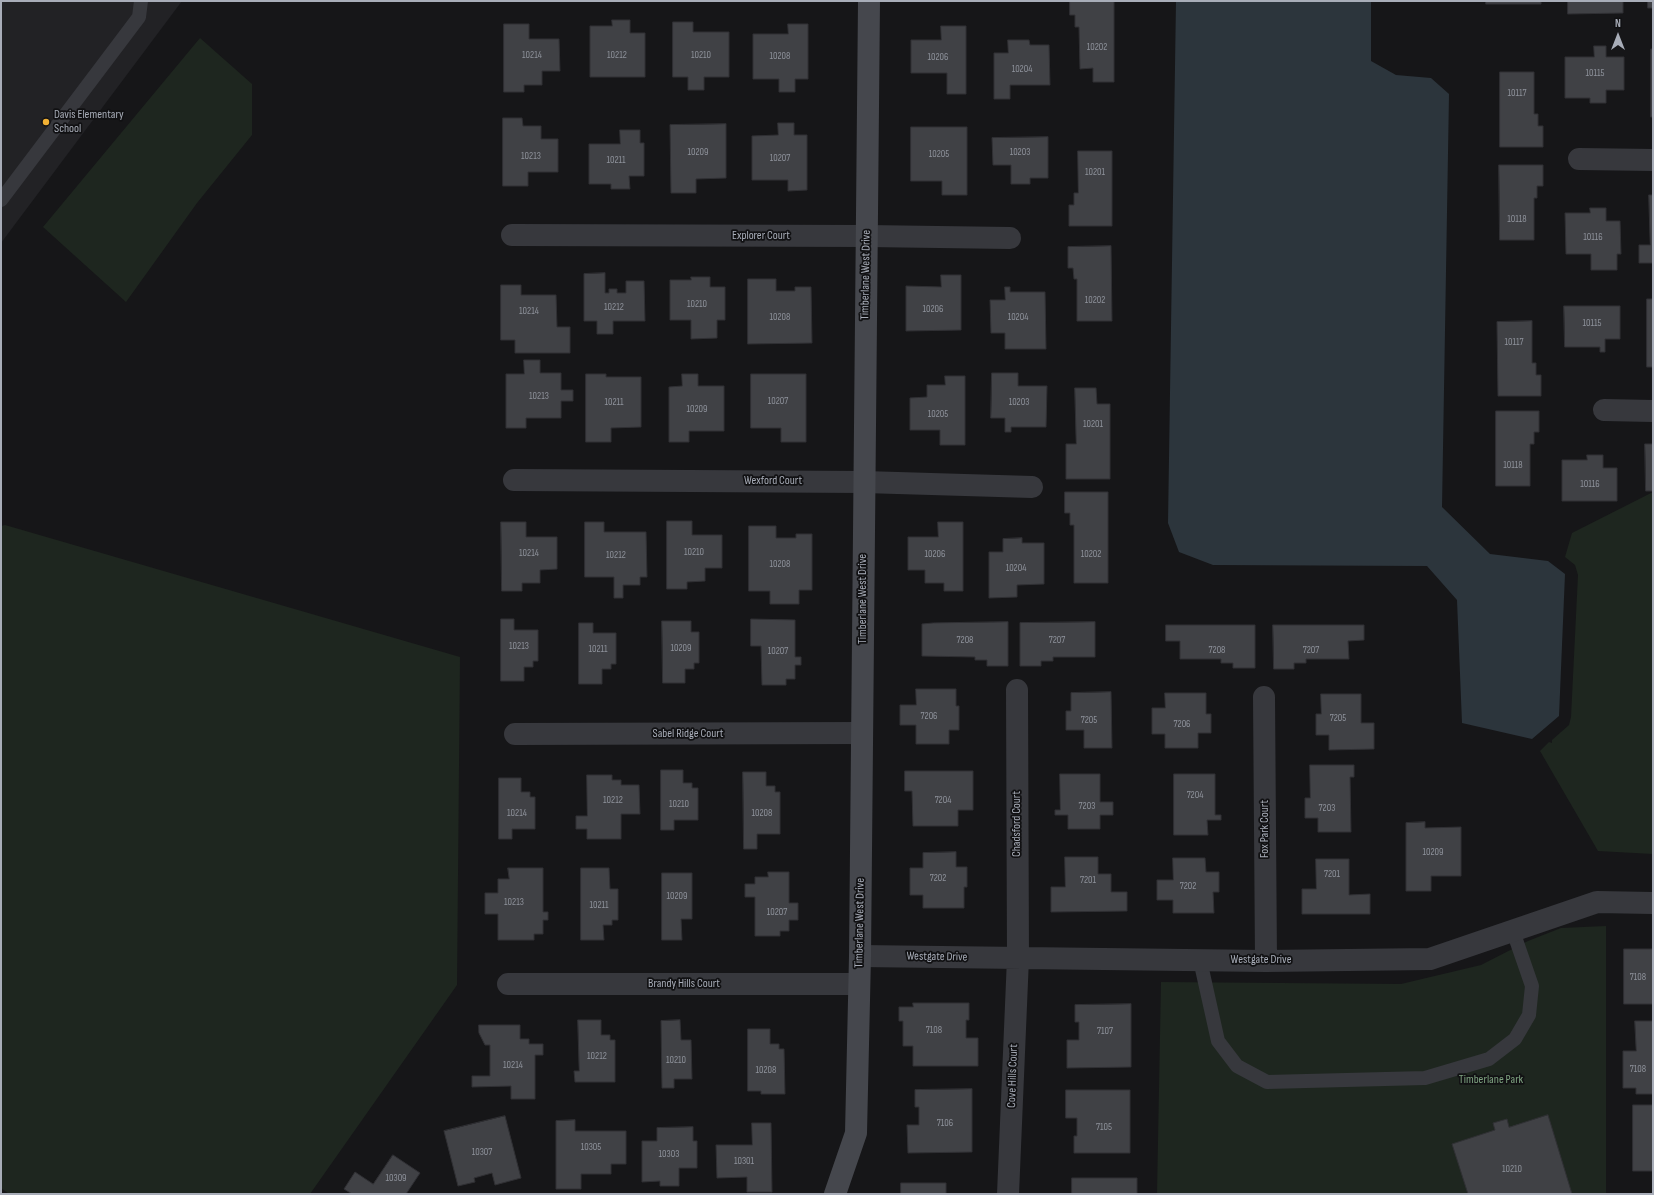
<!DOCTYPE html>
<html>
<head>
<meta charset="utf-8">
<style>
	body { margin:0 }
	#map { position:relative; width:1654px; height:1195px; overflow:hidden; background:#161618; font-family:"Sofia Sans Condensed",sans-serif }
	canvas { display:block }
	.frame { position:absolute; inset:0; border:2px solid #a8adb8; pointer-events:none }
	.north { position:absolute; left:1598px; top:16px; width:40px; height:40px; -webkit-text-stroke:3px #111113; paint-order:stroke; rotate:0deg; font-size:11px; font-weight:700; line-height:16px; text-align:center; color:#a8adb8 }
	.north::after { content:''; display:block; margin:auto; width:14px; height:18px; background:#a8adb8; clip-path:polygon(50% 0,100% 100%,50% 72%,0 100%) }
</style>
</head>
<body>
<div id="map">
<canvas width="1654" height="1195"></canvas>
<div class="frame"></div>
<div class="north">N</div>
</div>
<script>
const ctx = document.querySelector('canvas').getContext('2d');
ctx.lineJoin = 'round';
function fillPath(path, color) {
  ctx.fillStyle = color;
  ctx.fill(path, 'evenodd');
}
function stroke(path, color, width, dash) {
  ctx.strokeStyle = color;
  ctx.lineWidth = width;
  ctx.lineCap = dash ? 'butt' : 'round';
  ctx.setLineDash(dash || []);
  ctx.stroke(path);
}
function drawText(font, color, halo, rows, align = 'center') {
  ctx.font = font + ' "Sofia Sans Condensed",sans-serif';
  ctx.lineWidth = 3.5;
  ctx.setLineDash([]);
  ctx.textBaseline = 'middle';
  ctx.strokeStyle = halo;
  ctx.fillStyle = color;
  for (const [text, x, y, turn = 0] of rows) {
    ctx.save();
    ctx.translate(x, y);
    ctx.rotate((+turn || 0) * Math.PI / 180);
    ctx.textAlign = isNaN(turn) ? turn : align;
    if (halo) ctx.strokeText(text, 0, 0);
    ctx.fillText(text, 0, 0);
    ctx.restore();
  }
}
fillPath(new Path2D(`
	M1,1H182L1,243Z`), '#222225');
fillPath(new Path2D(`
	M200,38L252,84V135L197,203L126,302L43,227Z
	M1653,492V854L1598,851L1540,751L1549,742L1552,743V740L1569,725L1571,717L1578,575L1575,565L1565,557L1572,533Z
	M5,525L460,657L457,985L310,1194H9L1,1188V526Z
	M1606,926V1194H1157L1161,982L1401,984L1481,965L1528,941L1561,928Z`), '#1e261f');
fillPath(new Path2D(`
	M1176,1H1371V61L1396,75L1431,78L1449,94L1442,507L1490,554L1548,561L1565,574L1559,716L1532,739L1462,723L1457,600L1427,566L1213,565L1179,552L1168,523Z`), '#2c353c');
const building = new Path2D(`
	M1070,1H1114V82H1093V68L1080,69L1079,27H1075V15H1070Z
	M1486,1H1541V4H1486Z
	M1568,1H1623V13L1568,14Z
	M1648,1H1653V8H1648Z
	M612,20H630V33H645V77H590V26H612Z
	M673,22H693V32H729V77H704V90H688V77H673Z
	M504,24H529V39H559L560,71H542V85H524V92H504Z
	M788,24H808V79H795V92H779V79H753V34H788Z
	M941,26H966V94H947V73H911V40H941Z
	M1008,40H1029L1030,45H1049L1050,85H1010V99H994V53H1008Z
	M1594,46H1606V57H1624V90H1606V103H1590V98H1565V57H1594Z
	M1651,49H1653V117H1651Z
	M1500,72H1534V114H1538V126H1543V147H1500Z
	M503,118H522L523,126H541V139H558V172H528V186H503Z
	M778,123H794V135H807V190L788,191V180H752V136L778,135Z
	M726,124V178L696,179V193H671L670,125Z
	M911,127H967V195H942V181H911Z
	M620,130H640V143H644V176H629L630,189H611V184H589V144H620Z
	M1048,137V178H1030V184H1011V165H993L992,138Z
	M1078,151H1112V226H1069V205H1074V193H1078Z
	M1499,165H1543V186H1537V198H1534V240H1500Z
	M1649,195H1653V263H1639V245H1650Z
	M1590,208H1606V221H1620L1621,254H1617V270H1591V254H1566L1565,213H1590Z
	M1111,246L1112,321H1077V279H1074L1073,268H1068V247Z
	M605,273V293H609V289H617V293H626V281H644L645,321H613V334H597V321H584V274Z
	M941,275H961V330L906,331V286L941,287Z
	M691,277H710V287H725V320H717V338L691,339V320H670V280H691Z
	M748,279H776V291H795V287H811L812,343L748,344Z
	M501,285H521V295H556L557,327H570V353H515V340H501Z
	M1005,287H1010V292H1045L1046,349H1005V333H991L990,300H1005Z
	M1647,299H1653V367H1647Z
	M1564,306H1620V339H1605V352H1600V347H1565Z
	M1532,321V363H1536V375H1541V396H1498L1497,322Z
	M524,360H540V373H561V390H573V401H561V418H526V428H506V374H524Z
	M992,373H1018V386H1047L1046,427H1011V432H1005V418H991Z
	M586,374H606V377H641V427L611,428V442H586Z
	M682,374H698V386H724V431H689V442H669V387L682,386Z
	M751,374H806V442H781V428H751Z
	M945,376H965V445H940V430H910V398L927,397V385H945Z
	M1075,388H1096L1097,404H1110V479H1066V444H1076Z
	M1496,411H1539V432H1534V444H1530V486H1496Z
	M1645,444H1653V491H1646Z
	M1587,455H1603V468H1617V501H1562V460H1587Z
	M1065,492H1108V583H1074V525H1070V513H1065Z
	M667,521H692V535H722V568H705V581L687,582V589H667Z
	M501,522H526V537H557V569L540,570V583H522V591H502Z
	M585,522H604V532H646L647,577H640V585H623V598H614V577H585Z
	M938,522H963V591H944V583H925V570H908V537H938Z
	M749,526H776V538H796V534H812V590H799V604H770V591H749Z
	M1022,538V543H1044V584L1017,585V597L989,598V552H1003V539Z
	M501,619H514V630H538V661H533V667H524V681H501Z
	M751,619L795,620V657H801V665H795V679H786V685H762L761,646H751Z
	M662,621H691V632H699V663H694V669H685V683H663Z
	M1008,622V666H987V660H975V657L922,656V624L933,623Z
	M1095,622V657H1053V661H1041V666H1020V623Z
	M579,623H593V633H616V664H611V669H602V684H579Z
	M1166,625H1255V668H1233V663H1221V659H1180V641H1166Z
	M1273,625H1364V640L1348,641L1349,659H1306V663H1294V669H1274Z
	M916,689H956V706H959V730H949V744H916V725H900V705H916Z
	M1111,692L1112,748H1084V730H1066V711H1071V693Z
	M1165,693H1206V714H1211V733H1198V748H1165V734H1152V708H1165Z
	M1321,694H1361V723H1374V749L1329,750V735H1316V714H1321Z
	M1310,765H1354V777H1350L1351,832H1318V818H1305V798H1310Z
	M661,770H683V783H692V788H698V820H674V830H661Z
	M905,771H973V810H958V826H913L912,791H905Z
	M743,772H766V786H775V792H780V834H757V849H744Z
	M1060,774H1100V802H1113V815H1100V829H1068V815H1055V810H1060Z
	M1174,774H1215V815H1221V820H1207L1208,835H1174Z
	M587,775H612V780H621V785H639L640,814H621V839H587V829H576V816H587Z
	M499,778H521V792H530V797H535V829H512V839H499Z
	M1425,822V828L1461,827V876H1431V891H1406V823Z
	M956,852V867H967V887H964V908H923V895H910V868H923V853Z
	M1065,857H1098V874H1111V892H1127V911L1051,912V887H1065Z
	M1173,858H1205L1206,872H1219V892H1213L1214,913H1173V900H1157V880H1173Z
	M1316,859H1349V895L1370,894V914H1302V889H1316Z
	M508,868H543V912H548V920H543V934H534V940H498V914H485V893H498V879H509Z
	M581,868H609L610,889H618V920H612V925H603L604,940H581Z
	M768,872H789V903H798V920H789V931H780V936H755V897H745V884H755V877H768Z
	M662,873H692V919H681L682,940H662Z
	M1624,949H1653V1004H1624Z
	M913,1003H969V1020H966V1038H978V1066H913V1046H903V1021H899V1007H913Z
	M1131,1004V1067L1067,1068V1040H1079V1022H1075V1005Z
	M578,1020H601V1035H610V1040H615V1082H575L574,1071H579Z
	M680,1020L681,1040H691L692,1079H674V1088H662L661,1021Z
	M1635,1021H1653V1094H1636V1088H1623V1051H1636Z
	M479,1025H520V1039H529V1044H543V1055H535V1099H511V1086L472,1087V1076H490V1045H485L479,1033Z
	M748,1029H770V1044H779V1049H784L785,1094H761V1091H748Z
	M972,1089V1152L908,1153L907,1125H919V1107H915V1090Z
	M1066,1090H1130V1153H1074V1136H1077V1118H1066Z
	M1633,1105H1653V1171H1633Z
	M1548,1115L1572,1194H1468L1452,1144L1495,1130L1493,1123L1507,1119L1509,1127Z
	M505,1116L521,1178L495,1185L492,1173L474,1178L475,1182L458,1186L444,1131Z
	M575,1120V1131H626V1164H611V1174H581V1189H556V1121Z
	M752,1123H771L772,1192H747V1177L717,1178L716,1145H752Z
	M693,1127V1141H697V1168H679V1186H660V1181L642,1182V1141H657V1128Z
	M393,1155L420,1173L406,1194H352L344,1189L355,1172L373,1184Z
	M1072,1178H1137V1194H1072Z
	M901,1183H946V1194H901Z`);
fillPath(building, '#404145');
stroke(building, '#303034', 1);
stroke(new Path2D(`
	M1,200L139,17L141,1
	M1200,960L1218,1041L1237,1066L1267,1082L1425,1078L1489,1059L1515,1039L1529,1015L1532,986L1513,931`), '#37383d', 14);
stroke(new Path2D(`
	M1579,159L1653,160
	M512,235L867,236L1010,238
	M1604,410L1653,411
	M514,480L864,482L1032,487
	M1264,697L1266,961
	M515,734L862,733
	M860,956L1266,961L1430,959L1597,902L1653,903
	M508,984H859
	M1008,1194L1018,958L1017,690`), '#37383d', 22);
stroke(new Path2D(`
	M835,1194L856,1133L860,956L869,1`), '#45474d', 22);
for (const [x, y, r, color] of [
	[46,122,4,"#f2b134"]
]) {
  const dot = new Path2D();
  dot.arc(x, y, r, 0, 2 * Math.PI);
  ctx.fillStyle = color;
  ctx.fill(dot);
  stroke(dot, '#111113', 1.5);
}
drawText('10px', '#8e929b', null, [
	["10202",1097,47],
	["10214",532,55],
	["10212",617,55],
	["10210",701,55],
	["10208",780,56],
	["10206",938,57],
	["10204",1022,69],
	["10115",1595,73],
	["10117",1517,93],
	["10209",698,152],
	["10203",1020,152],
	["10205",939,154],
	["10213",531,156],
	["10207",780,158],
	["10211",616,160],
	["10201",1095,172],
	["10118",1517,219],
	["10116",1593,237],
	["10202",1095,300],
	["10210",697,304],
	["10212",614,307],
	["10206",933,309],
	["10214",529,311],
	["10208",780,317],
	["10204",1018,317],
	["10115",1592,323],
	["10117",1514,342],
	["10213",539,396],
	["10207",778,401],
	["10211",614,402],
	["10203",1019,402],
	["10209",697,409],
	["10205",938,414],
	["10201",1093,424],
	["10118",1513,465],
	["10116",1590,484],
	["10210",694,552],
	["10214",529,553],
	["10206",935,554],
	["10202",1091,554],
	["10212",616,555],
	["10208",780,564],
	["10204",1016,568],
	["7208",965,640],
	["7207",1057,640],
	["10213",519,646],
	["10209",681,648],
	["10211",598,649],
	["7208",1217,650],
	["7207",1311,650],
	["10207",778,651],
	["7206",929,716],
	["7205",1338,718],
	["7205",1089,720],
	["7206",1182,724],
	["7204",1195,795],
	["10212",613,800],
	["7204",943,800],
	["10210",679,804],
	["7203",1087,806],
	["7203",1327,808],
	["10214",517,813],
	["10208",762,813],
	["10209",1433,852],
	["7201",1332,874],
	["7202",938,878],
	["7201",1088,880],
	["7202",1188,886],
	["10209",677,896],
	["10213",514,902],
	["10211",599,905],
	["10207",777,912],
	["7108",1638,977],
	["7108",934,1030],
	["7107",1105,1031],
	["10212",597,1056],
	["10210",676,1060],
	["10214",513,1065],
	["7108",1638,1069],
	["10208",766,1070],
	["7106",945,1123],
	["7105",1104,1127],
	["10305",591,1147],
	["10307",482,1152],
	["10303",669,1154],
	["10301",744,1161],
	["10210",1512,1169],
	["10309",396,1178]
]);
drawText('12px', '#a8adb8', '#111113', [
	["Davis Elementary",54,115],
	["School",54,129]
], 'left');
drawText('12px', '#a8adb8', '#111113', [
	["Explorer Court",761,236],
	["Timberlane West Drive",866,275,-89],
	["Wexford Court",773,481],
	["Timberlane West Drive",863,599,-90],
	["Sabel Ridge Court",688,734],
	["Chadsford Court",1017,824,-90],
	["Fox Park Court",1265,829,-90],
	["Timberlane West Drive",860,923,-89],
	["Westgate Drive",937,957,1],
	["Westgate Drive",1261,960],
	["Brandy Hills Court",684,984],
	["Cove Hills Court",1013,1076,-88]
]);
drawText('12px', '#7fa381', '#111113', [
	["Timberlane Park",1491,1080]
]);
</script>
</body>
</html>
